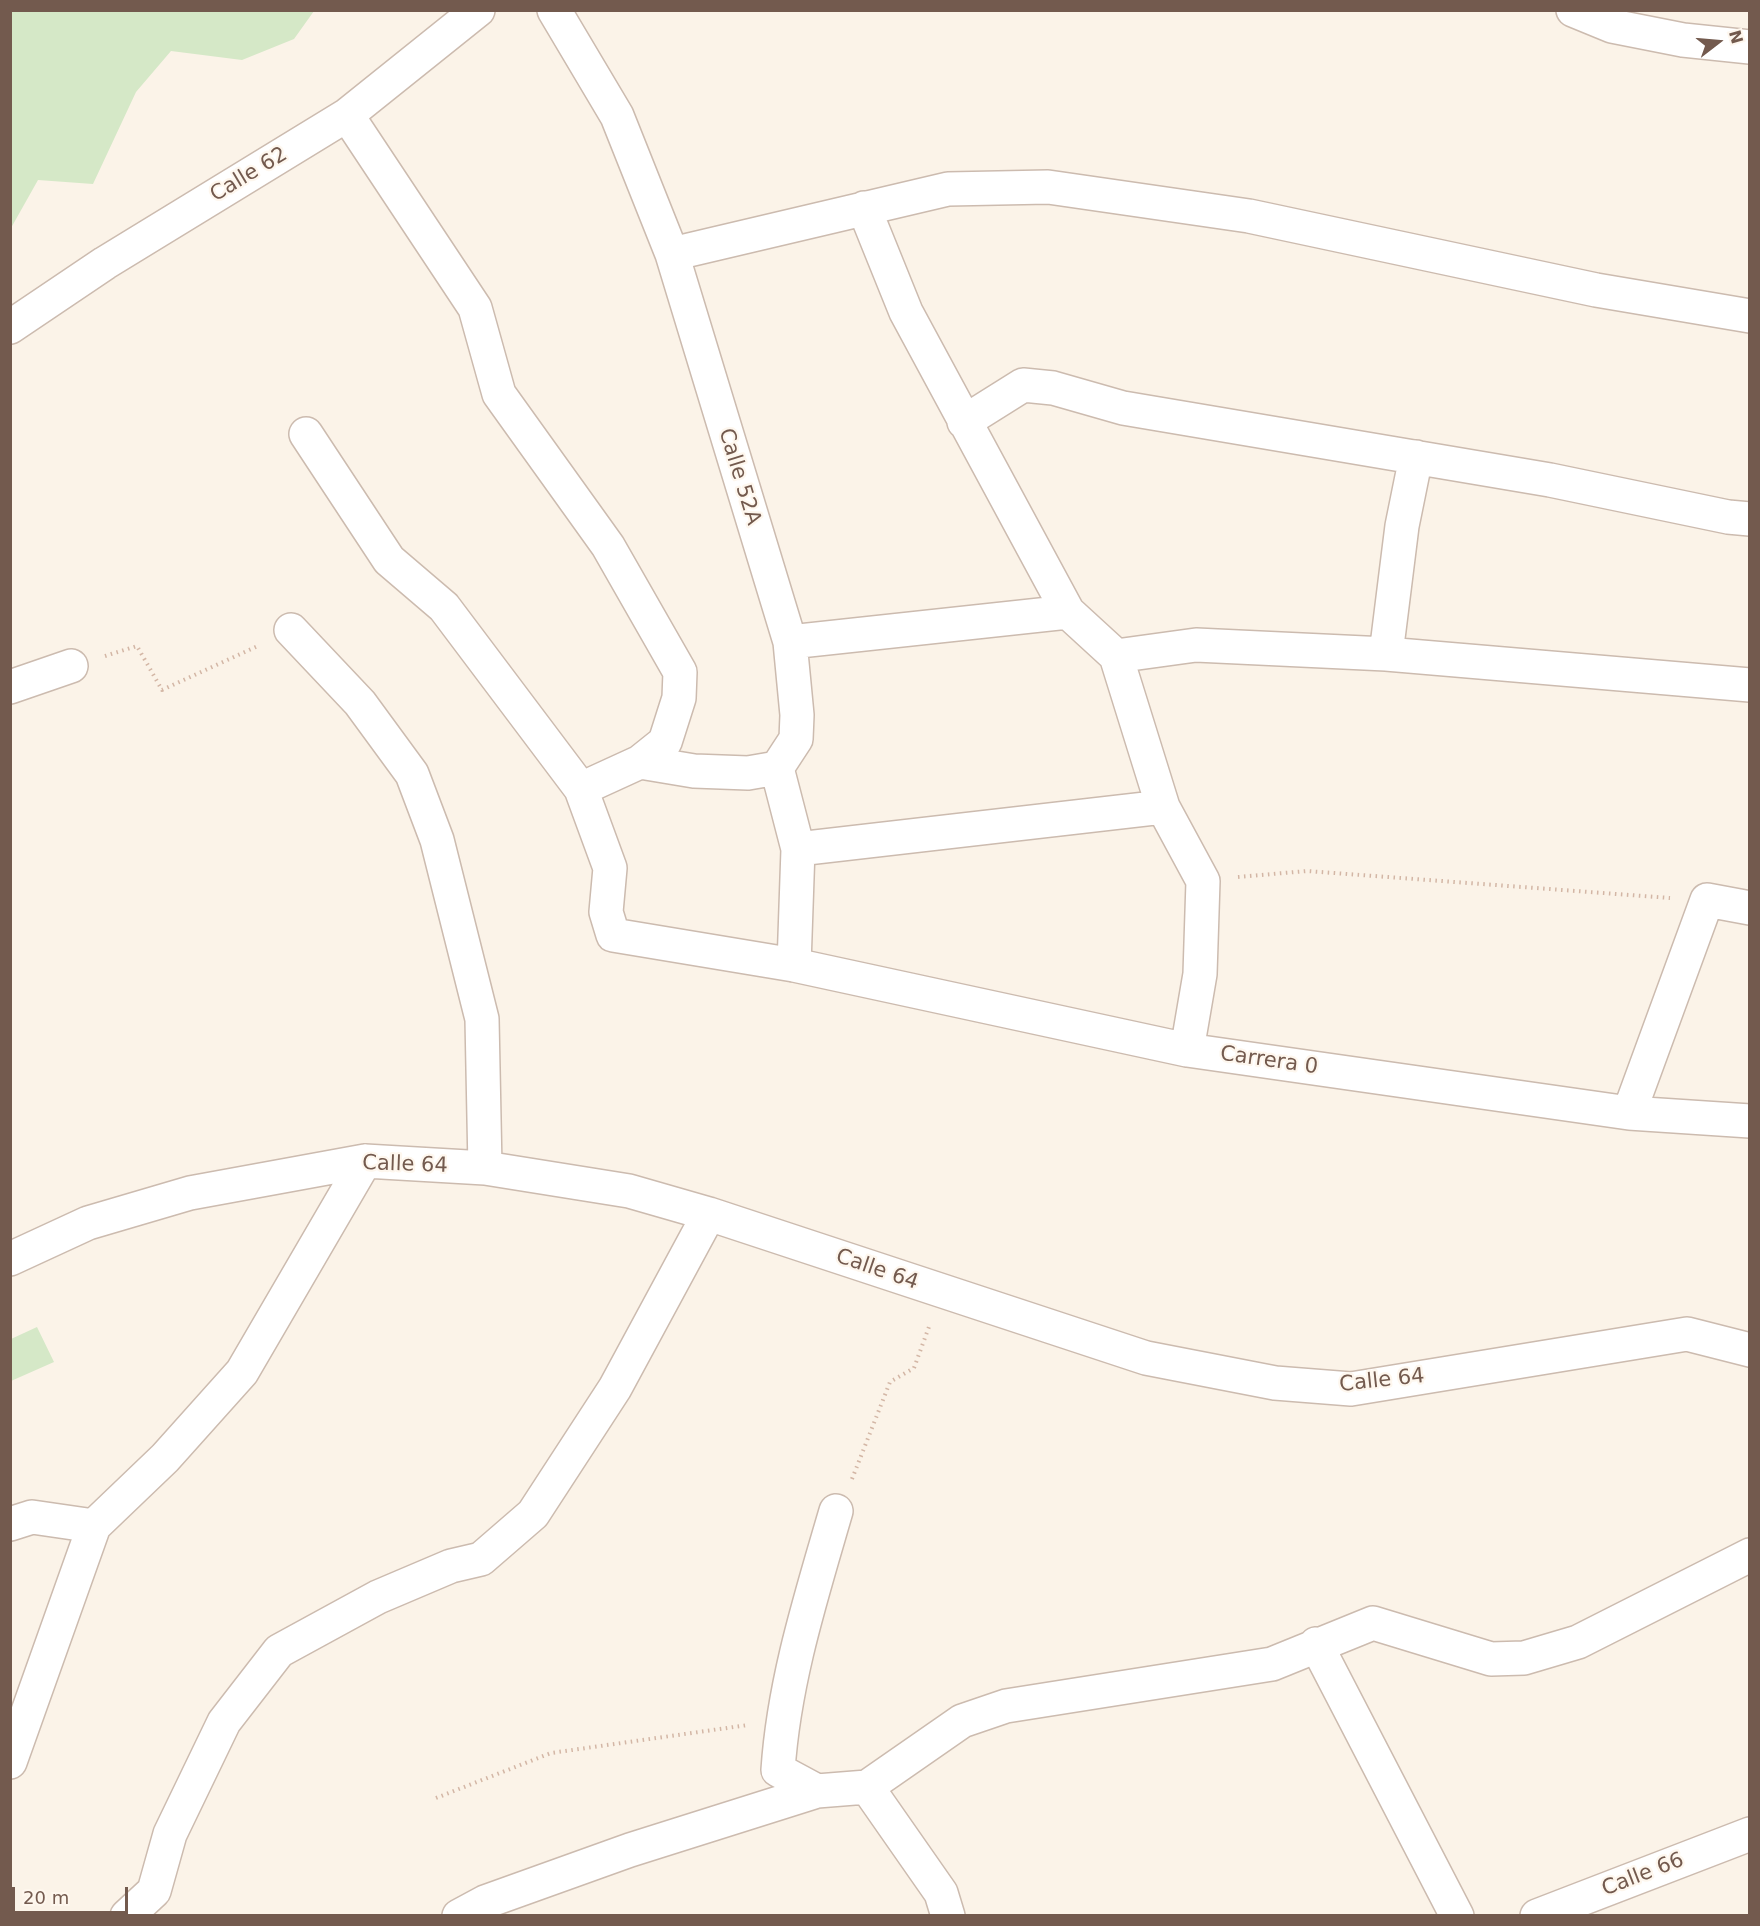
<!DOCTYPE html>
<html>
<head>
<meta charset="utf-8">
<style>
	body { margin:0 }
	#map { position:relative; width:1760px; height:1926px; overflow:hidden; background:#fbf3e8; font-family:"DejaVu Sans",sans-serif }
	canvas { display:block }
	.frame { position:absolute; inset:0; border:12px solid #735a4e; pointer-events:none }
	.north { position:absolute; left:1688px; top:12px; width:60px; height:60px; -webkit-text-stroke:4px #fef7ee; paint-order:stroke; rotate:74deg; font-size:16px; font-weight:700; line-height:24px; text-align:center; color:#735a4e }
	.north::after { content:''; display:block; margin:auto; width:21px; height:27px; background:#735a4e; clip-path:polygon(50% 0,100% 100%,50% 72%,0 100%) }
	.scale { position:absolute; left:12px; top:1887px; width:116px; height:27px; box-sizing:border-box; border:3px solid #735a4e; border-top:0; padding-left:8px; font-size:18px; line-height:21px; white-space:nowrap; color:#735a4e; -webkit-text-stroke:4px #fef7ee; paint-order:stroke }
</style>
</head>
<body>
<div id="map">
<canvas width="1760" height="1926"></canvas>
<div class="frame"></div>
<div class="north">N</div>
<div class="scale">20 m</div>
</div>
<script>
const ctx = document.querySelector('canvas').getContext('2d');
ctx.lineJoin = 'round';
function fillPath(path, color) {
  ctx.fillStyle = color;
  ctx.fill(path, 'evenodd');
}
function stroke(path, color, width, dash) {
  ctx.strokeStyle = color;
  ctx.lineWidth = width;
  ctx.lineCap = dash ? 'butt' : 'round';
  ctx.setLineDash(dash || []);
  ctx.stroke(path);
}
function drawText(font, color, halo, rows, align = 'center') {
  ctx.font = font + ' "DejaVu Sans",sans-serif';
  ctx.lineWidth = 4.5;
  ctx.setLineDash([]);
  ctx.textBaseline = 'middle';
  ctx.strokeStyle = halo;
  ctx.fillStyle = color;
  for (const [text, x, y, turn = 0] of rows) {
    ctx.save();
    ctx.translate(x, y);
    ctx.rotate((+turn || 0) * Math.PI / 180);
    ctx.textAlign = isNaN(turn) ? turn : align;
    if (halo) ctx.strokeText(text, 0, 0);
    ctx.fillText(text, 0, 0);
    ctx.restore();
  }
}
fillPath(new Path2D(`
	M11,10H314V11L294,39L242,60L171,51L136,92L93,184L38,180L11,228Z
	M37,1327L54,1362L11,1381V1339Z`), '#d5e8c7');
const street = new Path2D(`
	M554,10L617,116L672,254L790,642L797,715L796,739L777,768L798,849L794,965
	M1573,10L1612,26L1683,40L1750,47
	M347,115L475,308L499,394L608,546L680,672L679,698L665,742L640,762
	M864,208L906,312L1068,612L1116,656L1163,807L1203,881L1200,974L1187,1050
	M672,254L948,189L1048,187L1249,216L1596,290L1750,316
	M10,327L105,263L347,115L478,10
	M964,422L1023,385L1053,388L1123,408L1550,480L1728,517L1750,519
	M306,434L389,560L444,607L581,789L610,868L606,912L613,935L794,965L1187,1050L1629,1113L1750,1121
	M291,630L360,703L412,774L437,840L482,1019L485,1168
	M790,642L1068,612
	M1386,654L1402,526L1416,457
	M1116,656L1196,645L1386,654L1750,685
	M10,687L71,666
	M581,789L640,762L694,771L748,773L777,768
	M798,849L1163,807
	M1629,1113L1707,900L1750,908
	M10,1259L88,1223L190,1193L365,1161L485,1168L629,1191L709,1214L1146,1358L1275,1383L1351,1389L1687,1334L1750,1350
	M10,1524L32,1517L94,1526
	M1316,1644L1457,1916
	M10,1762L94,1526L165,1458L242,1372L365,1161
	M867,1787L941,1893L948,1916
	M817,1791L778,1770C784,1681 811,1597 836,1511
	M127,1916L154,1891L170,1834L224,1722L279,1651L378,1597L451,1566L481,1559L533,1514L615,1388L709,1214
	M459,1916L485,1902L630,1850L817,1791L867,1787L962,1721L1006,1706L1272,1664L1373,1623L1491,1659L1524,1658L1578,1642L1750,1555
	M1537,1916L1750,1834`);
stroke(street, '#ccbbaf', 36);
stroke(new Path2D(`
	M105,656L137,646L162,690L258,646
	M1238,877L1307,871L1670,898
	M852,1479L890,1382L914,1368L930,1324
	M436,1798L551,1753L748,1725`), '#d3b6a5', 4, [1.5, 4.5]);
stroke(street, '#fff', 33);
drawText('21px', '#735a4e', '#fef7ee', [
	["Calle 62",249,175,-31],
	["Calle 52A",739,477,73],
	["Carrera 0",1269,1061,8],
	["Calle 64",405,1165,2],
	["Calle 64",877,1270,19],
	["Calle 64",1382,1381,-6],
	["Calle 66",1643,1875,-21]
]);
</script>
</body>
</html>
